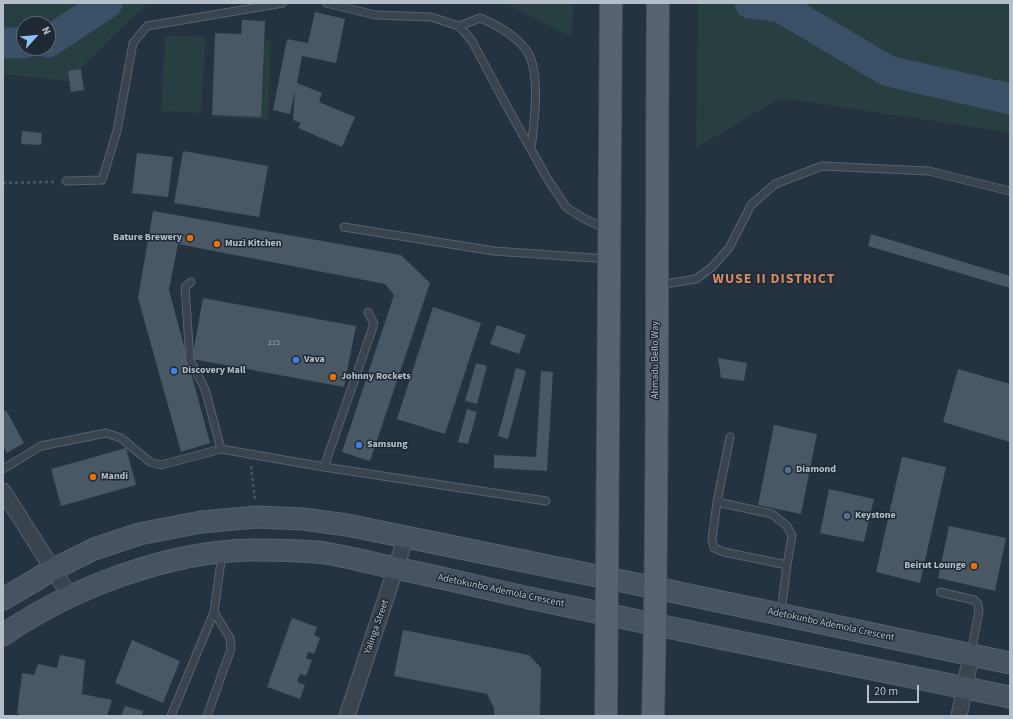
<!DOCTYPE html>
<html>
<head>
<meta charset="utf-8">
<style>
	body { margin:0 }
	#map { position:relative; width:1013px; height:719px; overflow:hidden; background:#25323f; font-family:"Source Sans 3",sans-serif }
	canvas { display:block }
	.frame { position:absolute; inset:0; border:4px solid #b5bfc9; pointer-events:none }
	.north { position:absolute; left:16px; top:16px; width:40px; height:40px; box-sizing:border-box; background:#1e2934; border:1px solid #5a6570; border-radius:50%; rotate:63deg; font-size:11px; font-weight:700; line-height:16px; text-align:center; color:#b5bfc9 }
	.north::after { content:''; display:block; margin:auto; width:14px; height:18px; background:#8cc0f7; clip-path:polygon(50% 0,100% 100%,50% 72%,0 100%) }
	.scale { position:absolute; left:867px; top:685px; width:52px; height:18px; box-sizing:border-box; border:2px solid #b5bfc9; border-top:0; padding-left:5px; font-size:12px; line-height:14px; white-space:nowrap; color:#b5bfc9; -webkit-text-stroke:3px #1e2934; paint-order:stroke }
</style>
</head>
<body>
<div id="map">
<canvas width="1013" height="719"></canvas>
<div class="frame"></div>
<div class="north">N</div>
<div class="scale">20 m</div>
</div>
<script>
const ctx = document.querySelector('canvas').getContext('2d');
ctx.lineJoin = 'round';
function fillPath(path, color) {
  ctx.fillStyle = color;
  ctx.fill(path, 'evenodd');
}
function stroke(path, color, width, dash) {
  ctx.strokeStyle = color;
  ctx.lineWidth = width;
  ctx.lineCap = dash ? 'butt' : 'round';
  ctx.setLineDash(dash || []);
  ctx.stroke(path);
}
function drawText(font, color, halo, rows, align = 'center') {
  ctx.font = font + ' "Source Sans 3",sans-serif';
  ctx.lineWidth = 3;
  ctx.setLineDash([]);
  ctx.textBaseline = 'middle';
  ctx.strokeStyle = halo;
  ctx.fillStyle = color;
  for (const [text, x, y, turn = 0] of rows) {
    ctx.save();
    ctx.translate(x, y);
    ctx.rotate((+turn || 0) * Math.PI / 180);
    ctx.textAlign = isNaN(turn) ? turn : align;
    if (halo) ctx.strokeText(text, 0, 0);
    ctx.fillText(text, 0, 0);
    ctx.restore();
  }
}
fillPath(new Path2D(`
	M3,3H148L67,81L3,74ZM24,24H48V48H24Z
	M504,3H573L572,37Z
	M698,3H1010V134L1006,132L781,98L696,148Z
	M165,35L206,37L201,113L161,111Z
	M218,38L271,41L268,120L214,117Z`), '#273f40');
stroke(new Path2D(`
	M750,3L780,7L888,71L1010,99
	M48,42L107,3
	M3,43H24`), '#395066', 31);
fillPath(new Path2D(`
	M315,12L345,19L336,63L302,56L297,83L322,93L319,102L355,117L342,147L298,128L301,123L293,120L295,91L290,114L273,110L287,39L308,43Z
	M242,20L265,21L261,117L212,115L215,33L241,34Z
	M81,69L84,90L71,92L68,71Z
	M22,131L42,133L41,145L21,144Z
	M183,151L268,166L259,217L174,203Z
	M137,153L173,157L168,197L132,193Z
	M153,211L401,255L430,283L370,461L342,452L394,295L385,284L178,244L169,290L210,443L181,452L138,298Z
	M871,234L1010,276V288L868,246Z
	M203,298L356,326L344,387L192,359Z
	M433,307L481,323L445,434L397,419Z
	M497,325L526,335L519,354L490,344Z
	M718,358L747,363L744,381L721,378Z
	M476,363L487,366L477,404L465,401Z
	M516,368L526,371L508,439L498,436Z
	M958,369L1010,384V442L943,422Z
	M541,371L553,372L547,471L494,468V455L536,457Z
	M467,409L477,412L468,444L458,442Z
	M6,410L24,443L7,453L3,446V412Z
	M774,425L817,434L801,514L758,505Z
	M126,448L136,485L61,506L51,469Z
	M902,457L946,467L920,583L876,572Z
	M829,489L874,499L864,542L820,533Z
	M949,526L1006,538L995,591L938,578Z
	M292,618L317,627L314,635L320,638L314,654L308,652L306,658L312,660L306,676L300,674L297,682L305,685L300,699L267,687Z
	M403,630L529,655L541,668L540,716H494V708L487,694L394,676Z
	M132,640L180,661L163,703L115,683Z
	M60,655L85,660L82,694L112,700L107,716H28L17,714L22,673L34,675L38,664L57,668Z
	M125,706L143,711L142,716H121Z`), '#495864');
const lane = new Path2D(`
	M326,3L375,15L431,17L459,26L472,41L505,103L547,178L566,207L583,218L606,229
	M459,26L480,18C498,25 522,39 530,57C540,79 534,125 531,149
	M66,181L102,180L117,131L133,43L147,26L283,3
	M344,227L494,251L608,259
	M191,282L185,287L190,360L205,389L221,449
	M659,285L696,279L711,268L729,248L751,205L775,184L822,166L929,171L1010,191
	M730,437L717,502L712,539L714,548L724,552L787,565L781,612
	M324,467L546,501
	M3,469L41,446L106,433L121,438L150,462L161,465L221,449L324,467L374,324L368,312
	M717,502L772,514L787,526L792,536L787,565
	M940,592L974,600L978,604L979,611L971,653
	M171,716L214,612L222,554
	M207,716L231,649L230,638L214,612`);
const street = new Path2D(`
	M3,491L70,596
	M347,716L406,537
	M959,716L971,655`);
const secondary = new Path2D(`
	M3,599L54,569L94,549L139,534L201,522L257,517L303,519L347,525L656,588L1010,663
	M3,635C71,588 169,551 252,550C276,550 301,550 325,553C344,556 363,561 381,565C431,575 480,587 529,598C689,632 850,665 1010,697`);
const primary = new Path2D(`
	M606,716L611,3
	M653,716C659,478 656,241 658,3`);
stroke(lane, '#57626c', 9);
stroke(street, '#57626c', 17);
stroke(secondary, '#57626c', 23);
stroke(primary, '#424d58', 24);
stroke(new Path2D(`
	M3,183L54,182
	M251,466L255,499`), '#455b5c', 2.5, [3, 3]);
stroke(lane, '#39444e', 7);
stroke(street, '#39444e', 15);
stroke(secondary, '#475361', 21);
stroke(primary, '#57636e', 22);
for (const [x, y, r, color] of [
	[190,238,4,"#e8710a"],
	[217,244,4,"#e8710a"],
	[296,360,4,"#3f7fe0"],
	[174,371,4,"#3f7fe0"],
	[333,377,4,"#e8710a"],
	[359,445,4,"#3f7fe0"],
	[788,470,4,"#5c6f8a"],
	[93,477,4,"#e8710a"],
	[847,516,4,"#5c6f8a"],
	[974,566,4,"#e8710a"]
]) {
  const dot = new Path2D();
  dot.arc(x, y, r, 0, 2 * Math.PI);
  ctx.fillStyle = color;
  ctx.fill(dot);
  stroke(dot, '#1e2934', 1.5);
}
drawText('8px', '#9aa5b0', null, [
	["215",274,343]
]);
drawText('bold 10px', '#b5bfc9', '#1e2934', [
	["Bature Brewery",182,238,"right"],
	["Muzi Kitchen",225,244],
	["Vava",304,360],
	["Discovery Mall",182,371],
	["Johnny Rockets",341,377],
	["Samsung",367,445],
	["Diamond",796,470],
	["Mandi",101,477],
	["Keystone",855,516],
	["Beirut Lounge",966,566,"right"]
], 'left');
drawText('10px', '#b5bfc9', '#1e2934', [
	["Ahmadu Bello Way",656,360,-90],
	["Adetokunbo Ademola Crescent",501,591,12],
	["Adetokunbo Ademola Crescent",831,625,12],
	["Yalinga Street",377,627,-71]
]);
ctx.letterSpacing = '1px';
drawText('bold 14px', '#d48a65', '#1e2934', [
	["WUSE II DISTRICT",774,280]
]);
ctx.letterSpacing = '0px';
</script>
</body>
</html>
